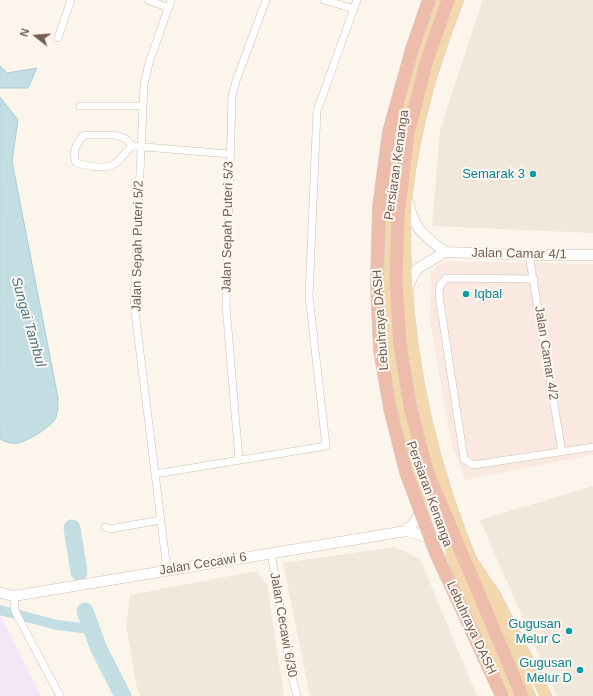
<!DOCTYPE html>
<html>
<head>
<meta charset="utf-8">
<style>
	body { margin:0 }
	#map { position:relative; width:593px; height:696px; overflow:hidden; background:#fbf5ec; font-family:Helvetica,sans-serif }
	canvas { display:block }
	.north { position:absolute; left:16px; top:16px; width:40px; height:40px; -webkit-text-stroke:3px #fdf9f2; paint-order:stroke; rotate:287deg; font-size:11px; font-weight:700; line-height:16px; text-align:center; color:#745e51 }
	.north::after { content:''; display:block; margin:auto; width:14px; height:18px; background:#745e51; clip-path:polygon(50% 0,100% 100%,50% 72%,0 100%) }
</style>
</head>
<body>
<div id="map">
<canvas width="593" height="696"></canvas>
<div class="north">N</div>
</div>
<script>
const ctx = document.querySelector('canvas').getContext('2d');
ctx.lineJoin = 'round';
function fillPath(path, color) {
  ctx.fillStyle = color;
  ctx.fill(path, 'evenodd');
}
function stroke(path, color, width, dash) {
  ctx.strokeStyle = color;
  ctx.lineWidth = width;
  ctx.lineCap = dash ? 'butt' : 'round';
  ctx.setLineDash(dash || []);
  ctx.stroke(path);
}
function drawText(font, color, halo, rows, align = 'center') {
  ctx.font = font + ' Helvetica,sans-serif';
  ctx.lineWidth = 4;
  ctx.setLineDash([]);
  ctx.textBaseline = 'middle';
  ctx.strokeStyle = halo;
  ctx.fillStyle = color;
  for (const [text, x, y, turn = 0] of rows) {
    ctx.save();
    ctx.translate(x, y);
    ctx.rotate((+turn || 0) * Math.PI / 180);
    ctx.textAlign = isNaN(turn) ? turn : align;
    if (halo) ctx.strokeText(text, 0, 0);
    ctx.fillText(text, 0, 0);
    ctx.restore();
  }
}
fillPath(new Path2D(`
	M483,0H593V233L432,226L440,130Z
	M593,486V696H557L480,520Z
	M395,547L420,559L477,696H310L283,563Z
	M256,571L267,584L284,696H141L137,688L126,625L130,595Z`), '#f2e7db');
fillPath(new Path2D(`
	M444,261L593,264V455L465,480L452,445L430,322L431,272Z`), '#fae9e1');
fillPath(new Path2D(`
	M0,614L41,696H0Z`), '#f2e8f8');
const water = new Path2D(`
	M0,66L7,73L37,68L28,88H0Z
	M0,97L18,120L12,161L58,398C58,404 58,411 56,417C53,426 28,441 18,443C12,444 5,442 0,439Z`);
fillPath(water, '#c2dee3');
stroke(water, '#a9cdd4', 1);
stroke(new Path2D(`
	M0,610L57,625L91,629`), '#c2dee3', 10);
stroke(new Path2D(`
	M72,528L79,572
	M85,611L99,649L123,696`), '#c2dee3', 17);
const street = new Path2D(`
	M148,0L169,8
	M324,0L354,9
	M58,38L71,0
	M80,106H143
	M133,146C126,150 123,157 117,162C108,171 87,166 76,163C72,152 76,143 84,135H115L126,139L133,146L229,154
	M529,255L562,452
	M534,279L446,278L440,285L439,296L464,459L473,465L593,447
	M239,460L226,305L232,97L236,81L266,0
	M155,474L326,446L309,296L317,111L357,0
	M105,527L110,529L161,520
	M271,553L291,673L297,696
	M167,570L134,304L144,85L149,63L171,0
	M14,596L15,611L60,696`);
const secondary = new Path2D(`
	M408,201C414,229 423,235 445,252
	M408,289L410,282L417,269L445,252L529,255H593
	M406,531C422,516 424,505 422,484
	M0,593L14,596L406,531C424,535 437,540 451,552`);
const primary = new Path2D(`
	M438,0L416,65L405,105L392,181L387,254L392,354L405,429L422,482L440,523L462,581L513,696
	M458,0C447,30 435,61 427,92C418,125 411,159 407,192C404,219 405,247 406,274C411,375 435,474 474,567
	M472,561L495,595L546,696
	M487,597L530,696`);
const highway = new Path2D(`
	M448,0L426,63L408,134L398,215L396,282L400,345L410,406L427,471L522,696`);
stroke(street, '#ccbeb2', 8);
stroke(secondary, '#cebeb0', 11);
stroke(primary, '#d8d2ce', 12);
stroke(highway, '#d8d2ce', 14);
stroke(street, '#fff', 7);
stroke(secondary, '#fff', 10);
stroke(primary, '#f2d8ac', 11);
stroke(highway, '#eebcaa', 13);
const highwayBridge = new Path2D(`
	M429,0L412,49L389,132L379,207L377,283L380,350L390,408L406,472L436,553L502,696`);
stroke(highwayBridge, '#d8d2ce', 14, []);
stroke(highwayBridge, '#eebcaa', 13);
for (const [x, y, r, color] of [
	[533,174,4,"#0f9aa8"],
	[466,294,4,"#0f9aa8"],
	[569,631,4,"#0f9aa8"],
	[580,670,4,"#0f9aa8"]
]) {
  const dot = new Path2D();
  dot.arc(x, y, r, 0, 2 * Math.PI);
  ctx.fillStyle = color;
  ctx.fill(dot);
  stroke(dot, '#fdf9f2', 1.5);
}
drawText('13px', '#745e51', '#fdf9f2', [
	["Persiaran Kenanga",397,165,-82],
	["Jalan Sepah Puteri 5/3",228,227,-89],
	["Jalan Sepah Puteri 5/2",138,246,-89],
	["Jalan Camar 4/1",519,254,1],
	["Lebuhraya DASH",381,320,-94],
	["Jalan Camar 4/2",546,353,81],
	["Persiaran Kenanga",429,494,70],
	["Jalan Cecawi 6",203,564,-9],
	["Jalan Cecawi 6/30",283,625,80],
	["Lebuhraya DASH",471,628,65]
]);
drawText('13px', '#0d838f', '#fdf9f2', [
	["Semarak 3",525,174],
	["Iqbal",474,294,"left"],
	["Gugusan",561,624],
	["Melur C",561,639],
	["Gugusan",572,663],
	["Melur D",572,678]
], 'right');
drawText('italic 14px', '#4c7a85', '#fdf9f2', [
	["Sungai Tambul",28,322,74]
]);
</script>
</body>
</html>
